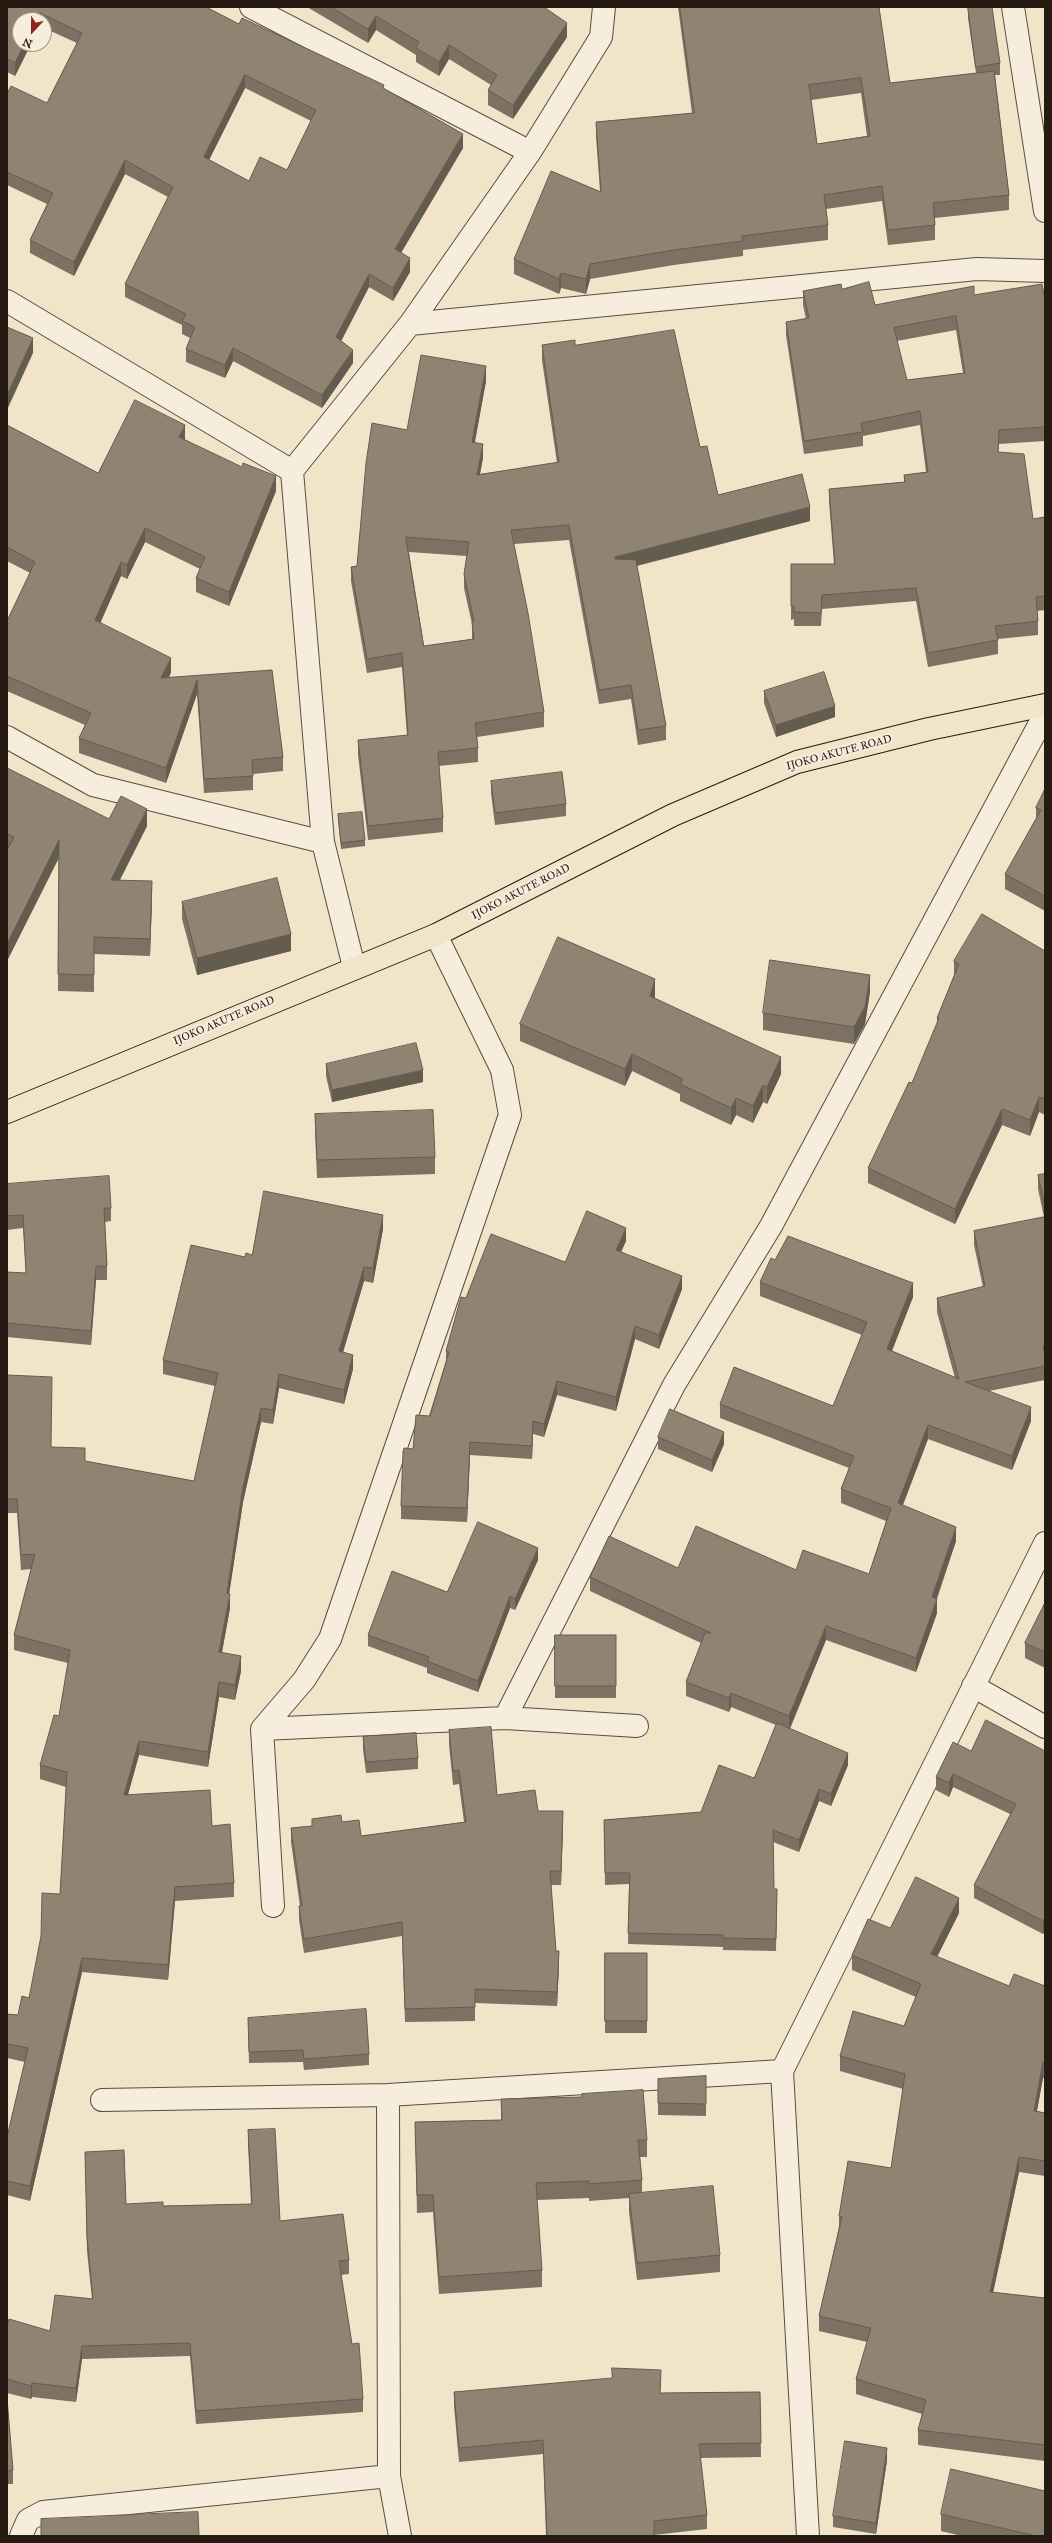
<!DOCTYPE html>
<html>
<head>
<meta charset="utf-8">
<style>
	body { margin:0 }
	#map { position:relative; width:1052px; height:2543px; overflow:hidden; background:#f1e4c9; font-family:"IM FELL Great Primer",serif }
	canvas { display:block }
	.frame { position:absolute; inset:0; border:8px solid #261a13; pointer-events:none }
	.north { position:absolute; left:12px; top:12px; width:40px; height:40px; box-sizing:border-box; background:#f6eddc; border:1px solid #a3998c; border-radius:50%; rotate:202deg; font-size:11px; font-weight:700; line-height:16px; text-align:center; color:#261a13 }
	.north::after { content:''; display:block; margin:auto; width:14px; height:18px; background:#8f2418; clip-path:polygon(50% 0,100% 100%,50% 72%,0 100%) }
</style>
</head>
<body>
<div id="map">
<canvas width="1052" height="2543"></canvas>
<div class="frame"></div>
<div class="north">N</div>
</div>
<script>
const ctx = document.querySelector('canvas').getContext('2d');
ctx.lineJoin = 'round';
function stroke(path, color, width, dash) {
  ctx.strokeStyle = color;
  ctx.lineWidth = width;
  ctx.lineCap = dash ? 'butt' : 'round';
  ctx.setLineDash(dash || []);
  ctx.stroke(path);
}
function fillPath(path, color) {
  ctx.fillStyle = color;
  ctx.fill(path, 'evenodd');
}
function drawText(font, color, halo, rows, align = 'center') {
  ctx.font = font + ' "IM FELL Great Primer",serif';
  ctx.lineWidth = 4;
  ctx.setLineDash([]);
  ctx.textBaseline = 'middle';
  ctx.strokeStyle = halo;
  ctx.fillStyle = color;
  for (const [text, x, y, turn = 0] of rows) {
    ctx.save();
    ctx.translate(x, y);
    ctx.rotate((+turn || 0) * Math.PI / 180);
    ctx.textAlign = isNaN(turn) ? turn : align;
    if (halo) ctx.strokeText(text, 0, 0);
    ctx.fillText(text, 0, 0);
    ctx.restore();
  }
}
const minor = new Path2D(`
	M251,7L530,152
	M1013,7L1045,211
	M7,301L292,471
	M410,324L977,269L1045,271
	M7,737L93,785L323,842
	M354,967L323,842L292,471L410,324L530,152L601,37L604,7
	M973,1686L1045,1727
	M505,1718L674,1385L771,1226L1045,714
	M262,1729L505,1718L637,1726
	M273,1906L262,1729L304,1680L330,1639L510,1115L502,1070L436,935
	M388,2095L389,2476L400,2536
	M102,2100L388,2095L782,2071
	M21,2536L28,2520L43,2512L389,2476
	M808,2536L782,2071L1045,1543`);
const major = new Path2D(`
	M7,1112L436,935L673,815L797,762L929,729L1045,705`);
stroke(minor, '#594c40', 24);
stroke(major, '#261a13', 24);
stroke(minor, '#f6eddc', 22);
stroke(major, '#f1e4c9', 22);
fillPath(new Path2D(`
	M7,7L239,24L384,89L463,148L401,253L410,272L393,301L369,287L341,341L353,363L322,408L233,361L225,378L186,362V349L190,338L182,334V325L125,297V284L168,197L125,174L74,276L30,253V240L47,204L7,185V94L47,103L77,43L44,28V20H20V44H31L15,76L7,72ZM245,88L311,121L287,170L249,181L209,160Z
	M307,7H544L567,37L513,119L488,105V90L491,85L449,59L439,76L416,62V55L376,30L368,43Z
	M678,7H879L890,83L976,73L968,18V7L1000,63V75H995L1009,195V210L935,218V240L888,245L882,201L826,209L828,225V240L743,250V256L674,265L590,279L586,294L561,288L559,294L514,274V259L600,191L596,136V122L692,113ZM861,93L867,136L817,144L811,100Z
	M842,289L875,305L974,295L1045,299V441L999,444L998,452L1033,519L1045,517V610L1037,611L1038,621V635L998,639V654L928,667L916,601L822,609L821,626H794V619L791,620V606L834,564L829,502V489L904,482V475L926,472L920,425L863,436V446L804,454L786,335V322L806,319L803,305V291ZM956,330L963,373L907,380L897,341Z
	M542,345H575L700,447L718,495L810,521L637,566L666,726V740L638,745L631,699L599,704L569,540L514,544L544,712V727L477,737L478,748V762L439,766L443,818V832L368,840L358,755V740L407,736L402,667L367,673L351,581V567L357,566L407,430L486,381L475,442L483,458L480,474L557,463L542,360ZM409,552L467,556L464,574V588L472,624V639L424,646Z
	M7,425L98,473L185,440L276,491L229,606L196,592V578L200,569L145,542L127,579L121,576L100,623L171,672L169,678L272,670L283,757V771L253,774V790L204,793L197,694L166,783L79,753V738L85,725L7,691V621L30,573L7,561Z
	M764,691L835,717L776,737L764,703Z
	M7,768L109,819L147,826L120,880L152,899L150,956L94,954V992L58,991L59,858L7,961Z
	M491,781L566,804V816L495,825L491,793Z
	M1045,789V911L1005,889V874L1036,818V808Z
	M338,814L365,840V846L341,849L338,820Z
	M182,902L291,951L197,975L182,919Z
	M1045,951V1115L1039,1112L1030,1136L1002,1125L955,1224L868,1183V1168L912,1083L937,1024V1018L954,975V961Z
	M870,992L865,1024L854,1044L763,1030V1013Z
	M655,996V998L781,1074L767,1104L763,1102L753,1123L736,1115L731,1125L680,1101V1094L632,1071L625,1086L520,1041V1024Z
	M326,1064L423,1082L332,1102L326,1076Z
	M315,1114L435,1157V1174L317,1178L315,1131Z
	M1045,1174V1380L989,1391L1031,1421L1012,1470L928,1439L903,1505L956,1541L937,1599V1613L916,1672L826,1640L790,1729L848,1765L831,1806L819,1801L799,1852L773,1842L774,1889H777L776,1951L723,1950V1947L628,1944L629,1884L605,1885L604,1820L701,1812L754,1778L776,1725L731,1707L729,1712L686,1696V1682L701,1643L590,1591V1577L678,1568L796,1570L869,1574L886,1521L841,1503V1489L849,1468L720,1418V1404L833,1406L862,1335L760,1296V1282L775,1260L913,1297L892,1351L955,1378L937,1312V1298L983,1287L974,1245V1231L1044,1217L1038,1189V1175Z
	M7,1184L111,1208V1221L105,1222L107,1266V1280H96L91,1345L7,1337V1272L26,1273L23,1228L7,1230Z
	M383,1229L373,1283L364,1281L343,1352L353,1369L344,1404L279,1388L273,1424L261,1422L243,1502L229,1594L230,1608L222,1653L241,1671L235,1700L219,1697L208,1767L139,1755L128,1794L212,1826L234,1883V1897L175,1901L168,1980L82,1972L30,2201L7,2195V2137L25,2062L7,2058V2014L18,2015L29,1998L60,1894L66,1787L40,1779V1765L59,1716L68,1663L14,1650V1635L31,1569L21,1570L17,1513H7V1375L51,1447L85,1461L194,1481L215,1386L163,1374V1360L245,1257L252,1255Z
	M626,1241L621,1252L682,1289L659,1349L635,1339L616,1411L557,1395L544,1437L533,1434L532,1459L470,1455L467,1522L401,1519V1506L446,1361V1351L466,1298L565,1262Z
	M658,1437L724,1444L712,1472L658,1449Z
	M538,1560L515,1610L510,1608L478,1692L427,1673V1668L368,1646V1635L447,1592Z
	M1045,1603V1668L1025,1658V1643Z
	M555,1635H616V1698H555Z
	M449,1730L497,1795L538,1811L563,1825L561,1885H551L556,1951L559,1965L557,2006L475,2003V2021L405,2022L402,1936L304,1953L299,1920V1906H300L291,1842V1828L312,1826V1819L342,1822L361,1836L464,1822L459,1784L453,1785L449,1744Z
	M363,1737L418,1758V1769L366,1773L363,1749Z
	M971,1751H1045V1931L1043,1934L974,1898V1885L1010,1814L953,1787L949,1797L936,1790V1777Z
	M959,1913L937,1957L1009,1986H1045V2078H1043L1037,2111L1045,2113V2176L1019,2172L993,2292L1045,2298V2461L918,2445V2430L922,2414L856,2394V2379L867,2342L819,2331V2316L839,2227V2216L891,2168L903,2089L840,2071V2056L904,2026L916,1997L852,1970V1955L890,1928Z
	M605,1953H647V2033H605Z
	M248,2018L369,2054V2065L304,2070L303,2062L249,2063Z
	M706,2076V2116L658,2115V2079Z
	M501,2099L647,2140V2157H640L642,2180V2193L720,2255V2272L637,2280L629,2212V2198L589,2201V2198L537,2200L542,2270V2287L439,2294L433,2212L417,2213L415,2122L501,2120Z
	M248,2130L280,2221L349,2260V2274L341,2275L352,2344L363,2399V2412L196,2424L190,2356L82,2359L76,2402L32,2397L31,2399L7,2393V2326L50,2331L92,2299L87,2251L85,2152L126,2204L163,2206L251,2204L248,2144Z
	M661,2384L660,2393L760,2392L761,2457L700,2458L707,2515V2529L654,2535V2536H546L543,2454L459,2462L454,2406V2392Z
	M7,2398L13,2470V2484H7Z
	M887,2460L876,2534L833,2527V2516Z
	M941,2514L1045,2536H962L941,2531Z`), '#7c7162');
fillPath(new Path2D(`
	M40,13V20H36Z
	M376,16V30L368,43V29Z
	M567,23V37L513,119V105Z
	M24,44H31L15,76V63Z
	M449,45V59L439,76V62Z
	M245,75V88L204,170V157Z
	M463,134V148L395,263V249Z
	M125,160V174L74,276V262Z
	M410,258V272L393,301V288Z
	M590,264V279L586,294V279Z
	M561,273V288L559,294V279Z
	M369,274V287L336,351V337Z
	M33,338V353L7,410V395Z
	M233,348V361L225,378V365Z
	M353,350V363L322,408V395Z
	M486,366V381L472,456V442Z
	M185,425V440L179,452V437Z
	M483,444V458L477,489V475Z
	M276,476V491L229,606V592Z
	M810,507V521L615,571V557Z
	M145,528V542L127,579V565Z
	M121,562V576L95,635V620Z
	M171,658V672L161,693V678Z
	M197,680V694L166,783V768Z
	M835,706V717L776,737V725Z
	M147,809V826L111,897V880Z
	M59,840V857L7,961V944Z
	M152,881V899L150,956V939Z
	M291,934V951L197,975V958Z
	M870,975V992L865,1024L854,1044V1027Z
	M655,979V996L650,1013V996Z
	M632,1054V1071L625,1086V1069Z
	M781,1057V1074L767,1104V1087Z
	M423,1070V1082L332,1102V1090Z
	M763,1085V1102L753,1123V1106Z
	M1039,1097V1112L1030,1136V1120Z
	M736,1098V1115L731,1125V1108Z
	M1002,1109V1125L955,1224V1209Z
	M383,1215V1229L373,1283V1268Z
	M626,1228V1241L616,1263V1250Z
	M96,1266V1280L91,1345V1331Z
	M364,1267V1281L339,1366V1351Z
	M682,1276V1289L659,1349V1335Z
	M913,1283V1297L887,1363V1349Z
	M635,1326V1339L616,1411V1397Z
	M353,1355V1369L344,1404V1390Z
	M279,1374V1388L273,1424V1410Z
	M557,1381V1395L544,1437V1424Z
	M1031,1407V1421L1012,1470V1456Z
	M261,1408V1422L243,1502L227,1608V1593L243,1487Z
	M533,1421V1434L532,1459V1446Z
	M928,1425V1439L898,1517V1503Z
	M724,1432V1444L712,1472V1460Z
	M470,1442V1455L467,1522V1508Z
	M956,1527V1541L932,1611V1597Z
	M538,1548V1560L515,1610V1599Z
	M230,1594V1608L219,1667V1652Z
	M510,1596V1608L478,1692V1681Z
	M937,1599V1613L916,1672V1658Z
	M826,1626V1640L789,1730V1716Z
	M241,1656V1671L235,1700V1685Z
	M219,1682V1697L208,1767V1752Z
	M731,1693V1707L729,1712V1698Z
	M139,1741V1755L124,1809V1795Z
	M848,1753V1765L831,1806V1794Z
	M953,1774V1787L949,1797V1783Z
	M819,1789V1801L799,1852V1840Z
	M563,1811V1825L561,1885V1871Z
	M175,1887V1901L168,1980V1965Z
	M959,1898V1913L931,1969V1954Z
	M1045,1918V1931L1043,1934V1921Z
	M559,1951V1965L557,2006V1992Z
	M82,1958V1972L30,2201V2186Z
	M1043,2062V2078L1034,2126V2111Z
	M1019,2157V2172L990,2307V2292Z
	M82,2346V2359L76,2402V2388Z
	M32,2383V2397L31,2399V2386Z
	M887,2448V2460L876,2534V2523Z`), '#655c50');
const building = new Path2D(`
	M7,7H206L239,24L242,18L384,85L383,88L463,134L395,249L410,258L393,288L369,274L336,337L353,350L322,395L233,348L225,365L186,349L195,327L182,321L186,314L125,284L173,187L125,160L74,262L30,240L53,193L7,172V94L11,86L47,103L82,33L40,13L36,20H20V44H24L15,63L7,59ZM245,75L316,110L287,170L260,157L249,181L204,157Z
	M331,7H544L567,23L513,105L488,90L497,75L449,45L439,62L416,48L419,42L376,16L368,29Z
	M680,7H879L890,83L994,71L1009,195L933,203L935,225L888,230L882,186L824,195L828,225L742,236L743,241L674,250L590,264L586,279L561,273L559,279L514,259L551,171L601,192L596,122L694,113ZM861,78L870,136L817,144L809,85Z
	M968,7H992L1000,63L976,67Z
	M869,282L875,305L974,286V295L1042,284L1045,299V427L999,430L998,452L1024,454L1033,519L1045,517V596L1036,597L1038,621L995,626L998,640L928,653L916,588L822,595L821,613L794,612V606H791V564H835L829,489L905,482L904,475L928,472L920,411L861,423L863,432L804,441L786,322L809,318L803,291L841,284L842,289ZM956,316L965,373L907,380L894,328Z
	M7,327L33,338L7,395Z
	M674,330L700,447L707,446L718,495L802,474L810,507L615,557V559L636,560L666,726L638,730L631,685L599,690L569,525L511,530L528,613L544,712L475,723L478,748L438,752L443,818L368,826L358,740L408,735L402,653L367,659L351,567L357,566L366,463L372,423L407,430L421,355L486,366L472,442L483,444L477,475L559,462L542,345L575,340V345ZM406,537L469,542L464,574L474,621L472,622L474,639L424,646Z
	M135,400L185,425L179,437L242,467L243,463L276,476L229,592L196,578L205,557L145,528L127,565L121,562L95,620L171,658L161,678L272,670L283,757L252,760L253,776L204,779L197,680L166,768L79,738L91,713L7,676V621L35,562L7,547V425L98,473Z
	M824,672L835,706L776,725L764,691Z
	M7,768L109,819L121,796L147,809L111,880L152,881L150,939L94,937V975L58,974L59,840L7,944V850L14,837L7,834Z
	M562,772L566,804L495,813L491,781Z
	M1045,789V896L1005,874L1041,810L1036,808Z
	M362,812L365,840L341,843L338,814Z
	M277,878L291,934L197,958L182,902Z
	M982,914L1045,951V1099L1039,1097L1030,1120L1002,1109L955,1209L868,1168L909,1082L912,1083L939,1018H937L959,964L954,961Z
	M558,937L655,979L650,996L781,1057L767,1087L763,1085L753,1106L736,1098L731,1108L680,1084L683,1079L632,1054L625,1069L520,1024Z
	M770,960L870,975L865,1007L854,1027L763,1013Z
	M416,1043L423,1070L332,1090L326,1064Z
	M433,1110L435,1157L317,1160L315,1114Z
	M1045,1174V1206L1038,1175Z
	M109,1176L111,1208H104L107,1266H96L91,1331L7,1323V1272L26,1273L23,1215L7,1216V1184Z
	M264,1191L383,1215L373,1268L364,1267L339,1351L353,1355L344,1390L279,1374L273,1410L261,1408L243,1487L227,1593L230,1594L219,1652L241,1656L235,1685L219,1682L208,1752L139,1741L124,1795L210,1790L212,1826L230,1824L234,1883L175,1887L168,1965L82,1958L30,2186L7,2181V2137L28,2048L7,2044V2014L18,2015L22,1996L29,1998L41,1936L42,1893L60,1894L67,1772L40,1765L54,1715L59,1716L70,1650L14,1635L35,1554L21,1555L17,1499H7V1375L52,1377L51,1447L85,1448V1461L194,1481L218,1373L163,1360L191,1245L245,1257L246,1253L252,1255Z
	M587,1211L626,1228L616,1250L682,1276L659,1335L635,1326L616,1397L557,1381L544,1424L533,1421L532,1446L470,1442L467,1508L401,1506L403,1452L404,1448L413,1449L416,1415L430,1416L449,1352L446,1351L461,1297L466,1298L491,1234L565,1262Z
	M1045,1217V1346H1043L1045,1354V1366L965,1382L1031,1407L1012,1456L928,1425L898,1503L956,1527L932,1597L937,1599L916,1658L826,1626L789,1716L731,1693L729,1698L686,1682L705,1633H711L590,1577L609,1536L678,1568L696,1526L796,1570L803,1550L869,1574L891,1508L841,1489L854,1456L720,1404L734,1367L833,1406L867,1322L760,1282L771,1258L775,1260L788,1236L913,1283L887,1349L959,1379L937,1298L985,1286L974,1231Z
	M670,1409L724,1432L712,1460L658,1437Z
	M478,1522L538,1548L515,1599L510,1596L478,1681L427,1661L429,1657L368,1635L392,1571L447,1592Z
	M1045,1603V1652L1025,1643Z
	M555,1635H616V1686H555Z
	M986,1720L1045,1751V1918L1043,1921L974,1885L1016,1804L953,1774L949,1783L936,1777L953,1742L971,1751Z
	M777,1723L848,1753L831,1794L819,1789L799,1840L773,1830L774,1889H777L776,1939L723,1938V1935L628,1933L630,1873H605L604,1820L701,1812L719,1765L754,1778Z
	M491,1727L497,1795L535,1790L538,1811H563L561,1871H550L556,1951H559L557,1992L475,1989V2007L405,2009L402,1922L304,1939L299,1906H302L291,1828L312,1826V1819L341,1815L342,1822L359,1820L361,1836L466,1822L459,1770L453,1771L449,1730Z
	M416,1733L418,1758L366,1762L363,1737Z
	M916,1877L959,1898L931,1954L1009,1986L1014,1974L1045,1986V2063L1043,2062L1034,2111L1045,2113V2161L1019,2157L990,2292L1045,2298V2445L918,2430L926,2400L856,2379L871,2328L819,2316L842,2217L839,2216L848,2161L891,2168L905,2074L840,2056L853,2011L904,2026L921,1984L852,1955L868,1919L890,1928Z
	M605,1953H647V2021H605Z
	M366,2009L369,2054L304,2059L303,2050L249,2052L248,2018Z
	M706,2076V2104L658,2103V2079Z
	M643,2090L647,2140H638L642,2180L589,2184V2181L536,2183L542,2270L439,2277L433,2195H417L415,2122L502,2120L501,2099L582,2097V2094Z
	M275,2129L280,2221L343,2214L349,2260L339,2261L352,2344L359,2343L363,2399L196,2411L190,2343L82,2346L76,2388L32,2383L31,2386L7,2379V2326L9,2319L50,2331L55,2295L93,2299L87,2237L85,2152L124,2150L126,2204L163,2202V2206L252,2204L248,2130Z
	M713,2186L720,2255L637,2263L629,2194Z
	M612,2368L661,2370L660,2393L760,2392L761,2443L699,2444L707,2515L654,2521V2536H547L543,2440L459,2448L454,2392L612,2378Z
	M7,2398L13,2470L7,2471Z
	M845,2441L887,2448L876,2523L833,2516Z
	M951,2469L1045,2491V2536H1036L941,2514Z
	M198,2512L199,2536H41V2519Z`);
fillPath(building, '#908372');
stroke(building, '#655c50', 1);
drawText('11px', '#261a13', '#f6eddc', [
	["IJOKO AKUTE ROAD",839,753,-15],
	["IJOKO AKUTE ROAD",521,892,-27],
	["IJOKO AKUTE ROAD",224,1021,-23]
]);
</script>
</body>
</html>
